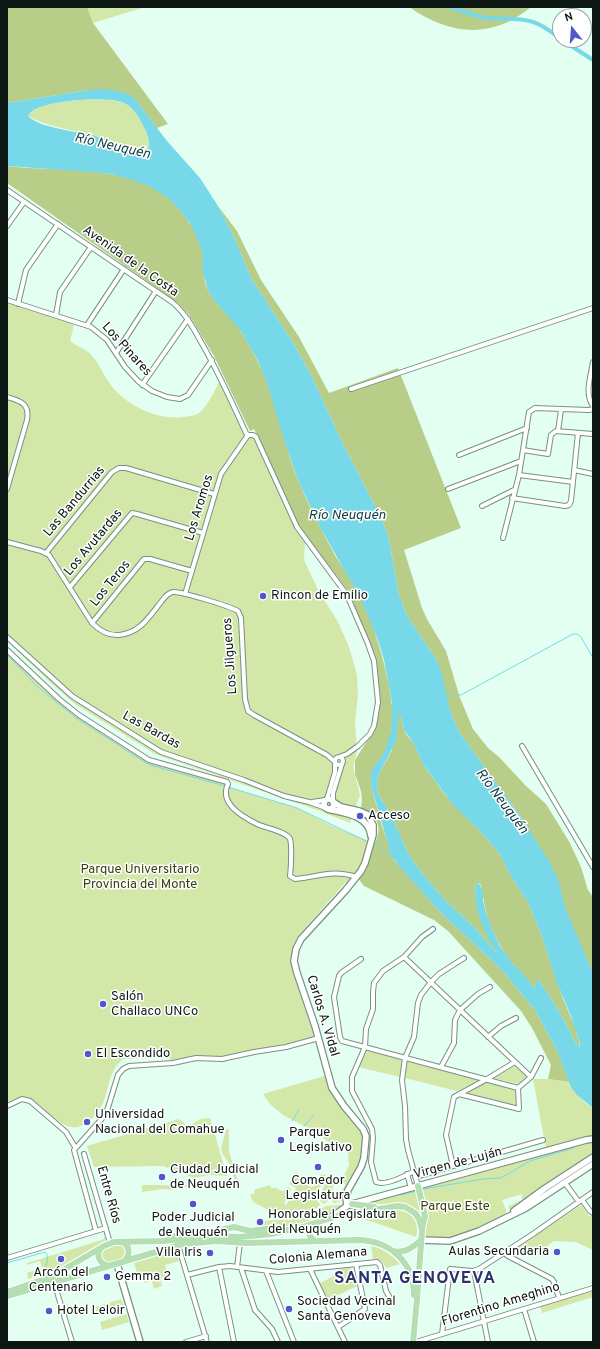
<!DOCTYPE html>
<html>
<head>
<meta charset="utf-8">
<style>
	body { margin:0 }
	#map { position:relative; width:600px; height:1349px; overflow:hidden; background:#e2fff1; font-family:Overpass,sans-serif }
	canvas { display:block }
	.frame { position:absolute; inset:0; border:8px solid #0c1612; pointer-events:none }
	.north { position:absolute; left:552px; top:8px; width:40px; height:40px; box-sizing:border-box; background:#fff; border:1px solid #9ea2a0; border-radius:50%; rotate:343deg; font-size:11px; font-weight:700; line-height:16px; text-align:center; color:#0c1612 }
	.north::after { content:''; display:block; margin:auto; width:14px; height:18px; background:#4f57cd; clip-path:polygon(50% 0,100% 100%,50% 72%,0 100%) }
</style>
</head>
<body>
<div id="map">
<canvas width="600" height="1349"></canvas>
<div class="frame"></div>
<div class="north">N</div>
</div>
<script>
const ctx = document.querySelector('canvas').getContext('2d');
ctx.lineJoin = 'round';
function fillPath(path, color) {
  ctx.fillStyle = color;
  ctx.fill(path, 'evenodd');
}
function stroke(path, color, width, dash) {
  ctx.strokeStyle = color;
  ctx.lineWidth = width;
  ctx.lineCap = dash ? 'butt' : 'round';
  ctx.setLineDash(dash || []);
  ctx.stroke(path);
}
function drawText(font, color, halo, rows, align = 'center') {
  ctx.font = font + ' Overpass,sans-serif';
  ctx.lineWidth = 3;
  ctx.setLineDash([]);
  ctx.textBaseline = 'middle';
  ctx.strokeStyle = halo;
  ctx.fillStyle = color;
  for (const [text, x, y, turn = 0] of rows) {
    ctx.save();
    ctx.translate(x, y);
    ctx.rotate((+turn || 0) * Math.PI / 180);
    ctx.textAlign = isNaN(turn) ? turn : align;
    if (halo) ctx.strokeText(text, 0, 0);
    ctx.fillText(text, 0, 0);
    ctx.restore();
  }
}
fillPath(new Path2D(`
	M87,7H145L93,23Z
	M94,99C121,101 129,99 143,124C146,131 150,140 149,148C137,152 105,139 92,135C71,130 53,127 33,119L28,116C34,102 80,100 94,99Z
	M7,303L67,322L74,325L70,341C77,347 86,348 92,356C101,366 105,379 114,389C132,409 163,422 189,416C192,416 195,415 198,414C208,406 214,391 220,381L243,433L245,437L254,438L288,512L305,542L304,560L318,590L338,622L349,647L357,675L358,695L355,723L357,751L353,767L360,795L350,823L317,810L155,754L75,704L52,684L7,641Z
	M7,650L79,715L149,760L225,781L227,787L297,808L332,826L371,842L357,877L345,883L297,937C292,947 289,957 292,969L315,1039L231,1058L202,1057L170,1063L169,1057L124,1059C109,1068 109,1089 103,1103C97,1116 82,1132 67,1126C57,1122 41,1106 32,1099C23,1096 15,1098 7,1102Z
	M368,1051L400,1059L402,1062L400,1077L358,1067L366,1053Z
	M409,1061L479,1079V1080L457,1091L405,1078L406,1063Z
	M515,1066L526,1076L525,1079L518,1084L494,1078Z
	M328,1075L327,1077L363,1135L362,1157L344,1200L334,1203L332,1201L334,1198L337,1199L346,1184L342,1181L349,1165L347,1142L341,1146H337L334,1142H329L310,1129L283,1115L270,1104L263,1094Z
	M533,1079H548L570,1082C573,1092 584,1103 593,1108V1138L546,1149Z
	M486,1082L515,1089L516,1106L467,1094L468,1092Z
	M210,1118L227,1176L209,1175L194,1178L163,1166L94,1167L87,1146L179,1119L188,1126L201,1119Z
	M226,1129H228L229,1130V1151L240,1188L238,1190L229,1163L223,1155L221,1149Z
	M593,1141V1156L511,1210H510L508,1206L522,1200V1194L502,1200L506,1210L505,1214C480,1228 454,1245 424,1237L421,1187L586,1142Z
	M296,1172L310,1187L314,1186L321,1174L326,1175L316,1196L317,1200L320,1205L314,1210L305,1213L304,1210L290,1213H274L253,1202L250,1195L255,1193L254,1190L270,1185L271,1188H276L282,1191L286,1190L288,1187L291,1189L284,1204L286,1205L296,1188L289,1184Z
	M329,1175L337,1179L327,1198L329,1199L327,1202L323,1204L320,1200L319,1197Z
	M142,1185H193L174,1190L162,1189L142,1192Z
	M416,1189L423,1220L413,1208L405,1204H361Z
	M341,1205L342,1207C332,1216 303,1227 290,1228C279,1229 268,1228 258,1228L256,1225L259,1221L298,1219L313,1214L326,1206Z
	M579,1206H582L589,1216H593V1250L576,1242L554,1241L536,1254L523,1253L517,1257L512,1255V1252Z
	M393,1210C409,1208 421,1221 416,1237L373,1222L353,1217Z
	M105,1237V1242L55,1272L53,1273V1271L28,1279L27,1273L42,1268L40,1261L27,1265V1263L102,1240Z
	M114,1244L123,1245L126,1254L123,1259C113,1262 95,1268 103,1249Z
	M371,1246C383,1248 392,1255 400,1264L386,1268C383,1261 380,1259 373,1259Z
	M173,1251L176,1253L179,1261L165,1265L168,1275L160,1278L162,1286L154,1289L152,1281L144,1283L140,1273H137L134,1263Z
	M351,1268L353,1270L357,1286L328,1300L320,1283L338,1274L337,1269Z
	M592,1290L593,1297L542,1313L540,1306Z
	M121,1299L124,1306L97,1314L95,1307Z
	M126,1314L129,1322L102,1330L100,1322Z`), '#d3e7a8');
fillPath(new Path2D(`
	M7,7H87L93,23L168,124L157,128L135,99L89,90L7,103Z
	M409,7H531C491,40 450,35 409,7Z
	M7,166C54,172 118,165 159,191C177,202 197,229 202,250C205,264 201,275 208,290C214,303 225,311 234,321C243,333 250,347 257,360C276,395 282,441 298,480C309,506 322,532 336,557C344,570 353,582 360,595C372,621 381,649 387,677C392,699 396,723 388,745C381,763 370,763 371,785L382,826L394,860L441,913L500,968L535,1010L557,1050L570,1082L548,1079L551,1065L532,1028L521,1011L448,931L434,920L364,886L357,877L371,842L375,843C383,826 377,816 361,808L362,800L361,791L355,774V760L372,733L376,726L379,713L378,677L373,652L349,592L298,526L254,429L250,431L214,356L189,315L178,303L7,183Z
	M218,206L237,231L261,280L299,337L329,393L398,368L461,528L404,550L422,608L427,619L446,651L460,698L473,729L488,748L499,757L526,786L546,804L570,843L581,867L588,890L593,897V973L580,945L539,847L521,817L459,732L450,710L436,659L407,616L399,595L388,535L381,518L341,440L312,377L295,346L251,278L235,239Z
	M398,713L401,714L403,727L406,734L413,742L423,764L446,796L479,830L499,853L513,880L528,902L542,936L562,996L575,1027L580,1046H578L576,1044L564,1020L539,980L536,981V987L532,986C525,976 521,973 514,965C503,953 495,936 489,922C484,909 484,895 480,883L476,884C473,907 484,931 497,950L496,952L474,927L445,900L421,872L409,855L391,815L377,792L378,776L392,750Z`), '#b8ce88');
fillPath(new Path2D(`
	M102,89L116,91L128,94L135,99L167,141L200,178L218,206L235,239L251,278L295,346L312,377L341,440L381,518L388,535L399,595L407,616L436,659L442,674L450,710L459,732L521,817L550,863L558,879L566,910L593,973V1108L577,1095L571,1087L557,1050L535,1010L500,968L441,913L398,865L391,855L371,785V773L373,768L384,753L392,728V702L384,660L378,640L359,594L343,568L320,527L298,480L285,443L266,380L258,361L241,331L213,299L208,290L203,273L202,250L190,223L180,210L167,197L149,186L132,180L111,174L92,172L7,166V103L89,90ZM94,99C122,100 131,100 144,127C147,133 150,141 149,148C137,152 105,139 92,135C77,132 37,127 28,116C34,102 80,100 94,99ZM399,713L401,716L404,730L413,742L423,764L453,805L479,830L499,853L513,880L528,902L542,936L557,983L571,1016L580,1044V1047L576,1044L564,1020L539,980L536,979V987L532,986L526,977L513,964L500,946L492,929L486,913L483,900V892L479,883L476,884C472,907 484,932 496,950V952L474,927L445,900L421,872L409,855L391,815L377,792L378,776L396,741Z`), '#76d8e9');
stroke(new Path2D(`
	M7,655L38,687L76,718L143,761L150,765L225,786
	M444,693L453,696L461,695L573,634H577L581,637L593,658
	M228,787L297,808L366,841
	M375,843L391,855
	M292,1121L299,1110
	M304,1126L313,1116
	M423,1189L483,1179L501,1178L530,1161L574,1148
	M400,1195L417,1191
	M7,1263L45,1252L47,1255C48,1260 47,1267 42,1270`), '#76d8e9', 1);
stroke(new Path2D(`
	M450,7C462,11 474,16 486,18C502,20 518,17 533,22C543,25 551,32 560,38
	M562,40L593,60`), '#76d8e9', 4);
const street = new Path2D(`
	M7,190L172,302C185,313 193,327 201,342C218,371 232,402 246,433L248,435H253L256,437L297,527L347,595L368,644L374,661L378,702L374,726L370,734L358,746L347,754L339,757
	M7,226L24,202
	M7,300L91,327L107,340L125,367L138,381L152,391L167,397L180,399L188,395L212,360
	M18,304L26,270L58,224
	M56,315L60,292L91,247
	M87,325L124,269
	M116,353L156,291
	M593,362C591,375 584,394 593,406
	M142,385L188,319
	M351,389L593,308
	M7,397C20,401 30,403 27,420L7,489
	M558,431L561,410
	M523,450L548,454L551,435L556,431L593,434
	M459,455L527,428
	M574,470L593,474
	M519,475L573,482
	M448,489L521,461
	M512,498L565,506L569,505L571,501L578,433
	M482,506L514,490
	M503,538L519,475L529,412L535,408L589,410L593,409
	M7,542L41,551L49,555L92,623C100,631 108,636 119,635C140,633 149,617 161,602C164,598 167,593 173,592C180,591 229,606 238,611L241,618L245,699L248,711L254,715L327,755L335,762
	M46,553L112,472L119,468H126L214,494
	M70,587L132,513L137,514L203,533
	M185,594L221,474L248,435
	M92,623L144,559H150L192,571
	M7,637L72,696L161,752L244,780L284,796L309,802L326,808
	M7,650L59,699L79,715L149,760L227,782L228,784C219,803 241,816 257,824C265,828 286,831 290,839C292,844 291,868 290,876L295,879C319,877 331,869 357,877
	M522,746L593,867
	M335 761a4 4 0 1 1 8 0a4 4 0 1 1-8 0Z
	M327,799L335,772V764
	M333,801V793L342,764
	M312,802L325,800
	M404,957L531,1077
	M361,959L341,973L339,976L334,997L340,1037L342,1041L518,1088
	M488,1037L501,1026L516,1018
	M441,1067L454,1043L455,1020L460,1010L478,994L490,987
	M459,1094L519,1109L518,1088L531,1077L541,1058
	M7,1106L22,1099L30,1101L66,1132L75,1147
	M84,1154L110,1243
	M453,1166L446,1135L454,1097L487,1079L515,1062
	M414,1171C405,1176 386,1186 376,1182L371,1162L373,1138L372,1129L352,1091V1077L365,1047L366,1029L373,1009V992L374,983L383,971L404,957L422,937L433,929
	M407,1174L411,1188
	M415,1177L543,1140
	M565,1183L579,1202
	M418,1186L408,1150L406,1139L405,1106L402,1080L405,1058L414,1037L418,1003L421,995L431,982L439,974L464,958
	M582,1200L590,1211L593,1213
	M96,1231L74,1150L106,1114L118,1075L123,1069L129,1066L173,1063L196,1058L222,1059L254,1052L286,1047L319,1038
	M178,1245L207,1342
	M504,1253L508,1256L552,1279L554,1282L559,1298
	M7,1258L106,1228
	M219,1267L234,1342
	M237,1267L240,1243
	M241,1268L255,1310L272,1329L278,1342
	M310,1269L345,1342
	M266,1271L294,1342
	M474,1271L488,1342
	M187,1275L219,1267L230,1266L278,1272L377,1262L380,1265L386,1291L390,1298
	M54,1282L72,1342
	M524,1309L534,1342
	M338,1327L365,1309L356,1264
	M442,1334L450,1269L473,1271L479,1269L533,1234L593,1192
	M186,1342L206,1336
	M416,1342L593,1288`);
const secondary = new Path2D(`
	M324 804a5 5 0 1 1 10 0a5 5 0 1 1-10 0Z
	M333,802L341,807L359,811L368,815L373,825V835L365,863L361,871L345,891L301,939L296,949L294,961L297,973L315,1026L332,1088L344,1106L363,1129L366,1136L364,1158L361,1167L348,1190L346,1198L347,1206
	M328,809C345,813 369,815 371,836
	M514,1211L544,1189L593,1157
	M332,1217L347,1206L352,1204L586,1140L593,1139
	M421,1240L450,1241L479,1231L526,1208L593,1164
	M117,1264L140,1342`);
const primary = new Path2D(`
	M418,1186L425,1216L422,1228
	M352,1204L374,1207
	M313,1224C307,1230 308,1236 315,1241
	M169,1237L212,1232L234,1227L250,1231L274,1228L286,1230
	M120,1242L125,1243C130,1249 130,1256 124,1261
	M101,1248C95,1256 100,1264 109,1266
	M393,1251C405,1254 413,1247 421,1240
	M7,1292L53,1276L104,1246L114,1242L163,1241L213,1236L240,1237L271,1234L302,1227L338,1216L397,1206L405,1207L415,1213L419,1219L422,1230L417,1299L413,1342
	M7,1296L183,1244L217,1241L246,1243L359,1240C390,1241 414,1262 414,1295`);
stroke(street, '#779185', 6);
stroke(secondary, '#779185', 8);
stroke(primary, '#fff', 8);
stroke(street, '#fff', 4);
stroke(secondary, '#fff', 5.5);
stroke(primary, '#b3dfb3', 6);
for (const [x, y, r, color] of [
	[263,596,4,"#4f57cd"],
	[360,816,4,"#4f57cd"],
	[103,1004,4,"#4f57cd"],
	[88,1054,4,"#4f57cd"],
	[87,1122,4,"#4f57cd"],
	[281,1140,4,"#4f57cd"],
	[318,1167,4,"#4f57cd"],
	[162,1177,4,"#4f57cd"],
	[193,1204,4,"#4f57cd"],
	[260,1222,4,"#4f57cd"],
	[557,1252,4,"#4f57cd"],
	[210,1253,4,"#4f57cd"],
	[61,1259,4,"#4f57cd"],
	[107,1277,4,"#4f57cd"],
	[289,1309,4,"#4f57cd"],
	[49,1311,4,"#4f57cd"]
]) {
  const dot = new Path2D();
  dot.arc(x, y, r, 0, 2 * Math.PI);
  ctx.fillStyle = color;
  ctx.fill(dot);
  stroke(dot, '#fff', 1.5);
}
drawText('13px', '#0c1612', '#fff', [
	["Avenida de la Costa",130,262,35],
	["Los Pinares",126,350,48],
	["Las Bandurrias",75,502,-50],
	["Los Aromos",200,508,-73],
	["Los Avutardas",94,543,-50],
	["Los Teros",111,584,-51],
	["Los Jilgueros",231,656,-94],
	["Las Bardas",151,731,29],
	["Carlos A. Vidal",322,1016,73],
	["Virgen de Luján",458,1164,-15],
	["Entre Ríos",108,1195,74],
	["Colonia Alemana",318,1257,-5],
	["Florentino Ameghino",501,1305,-17]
]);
drawText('13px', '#0c1612', '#fff', [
	["Rincon de Emilio",271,596],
	["Acceso",368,816],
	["Salón",111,997],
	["Challaco UNCo",111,1012],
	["El Escondido",96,1054],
	["Universidad",95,1115],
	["Nacional del Comahue",95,1130],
	["Parque",289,1133],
	["Legislativo",289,1148],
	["Ciudad Judicial",170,1170],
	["de Neuquén",170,1185],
	["Comedor",318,1181,"center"],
	["Legislatura",318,1196,"center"],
	["Honorable Legislatura",268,1215],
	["del Neuquén",268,1230],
	["Poder Judicial",193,1218,"center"],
	["de Neuquén",193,1233,"center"],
	["Aulas Secundaria",549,1252,"right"],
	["Villa Iris",202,1253,"right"],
	["Arcón del",61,1273,"center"],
	["Centenario",61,1288,"center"],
	["Gemma 2",115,1277],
	["Sociedad Vecinal",297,1302],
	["Santa Genoveva",297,1317],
	["Hotel Leloir",57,1311]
], 'left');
drawText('13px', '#333f0b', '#fff', [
	["Parque Universitario",140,870],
	["Provincia del Monte",140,885],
	["Parque Este",455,1207]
]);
drawText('italic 14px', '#113f47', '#fff', [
	["Río Neuquén",112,147,13],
	["Río Neuquén",347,516],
	["Río Neuquén",501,802,53]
]);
ctx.letterSpacing = '1px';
drawText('bold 17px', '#2b316b', '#fff', [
	["SANTA GENOVEVA",415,1280]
]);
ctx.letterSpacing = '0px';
</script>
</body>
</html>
